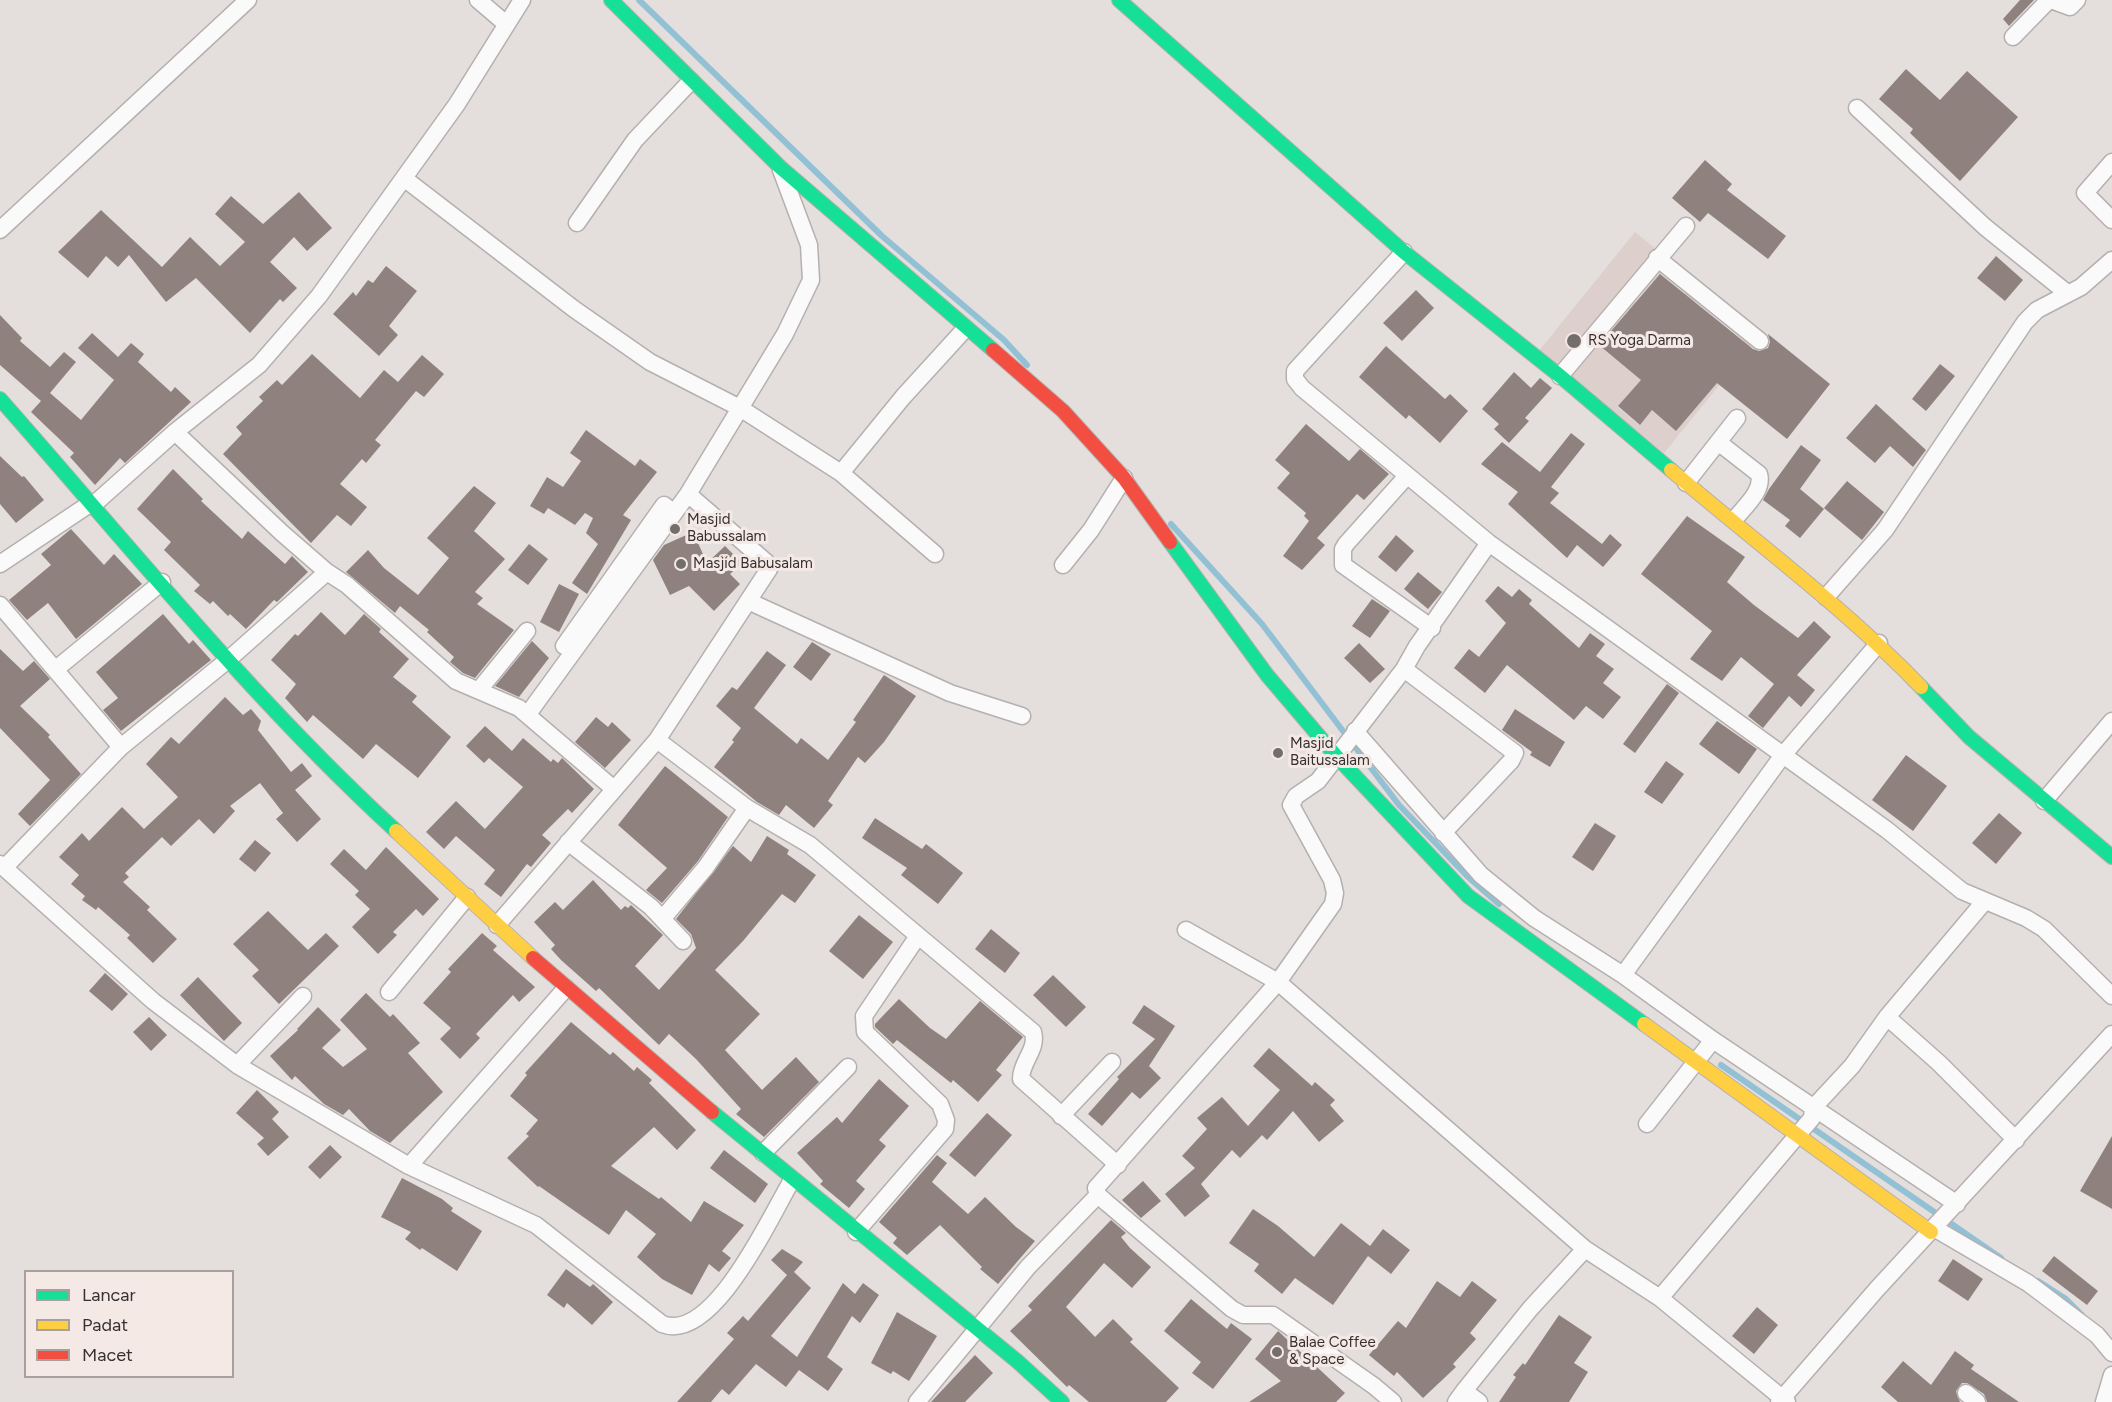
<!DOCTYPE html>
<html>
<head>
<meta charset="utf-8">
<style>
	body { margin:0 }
	#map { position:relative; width:2112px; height:1402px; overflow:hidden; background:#e4dedc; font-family:Figtree,sans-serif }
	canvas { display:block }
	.legend { position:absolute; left:24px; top:1270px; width:210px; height:108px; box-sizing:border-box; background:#f5e9e6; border:2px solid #a99f9d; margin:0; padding:8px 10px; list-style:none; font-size:18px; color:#363130 }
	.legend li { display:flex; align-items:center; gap:12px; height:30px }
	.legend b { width:30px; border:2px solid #a99f9d }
</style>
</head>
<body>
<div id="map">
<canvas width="2112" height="1402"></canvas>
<ul class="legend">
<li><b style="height:8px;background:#16e098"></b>Lancar</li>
<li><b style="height:8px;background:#ffcf43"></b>Padat</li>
<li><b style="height:8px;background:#f24e42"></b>Macet</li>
</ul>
</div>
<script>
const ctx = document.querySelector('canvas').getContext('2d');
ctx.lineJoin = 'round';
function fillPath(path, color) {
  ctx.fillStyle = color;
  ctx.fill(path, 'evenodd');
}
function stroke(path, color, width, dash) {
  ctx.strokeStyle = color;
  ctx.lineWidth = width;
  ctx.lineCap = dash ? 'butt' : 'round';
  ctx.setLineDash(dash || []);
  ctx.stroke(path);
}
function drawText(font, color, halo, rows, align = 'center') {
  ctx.font = font + ' Figtree,sans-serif';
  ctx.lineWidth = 6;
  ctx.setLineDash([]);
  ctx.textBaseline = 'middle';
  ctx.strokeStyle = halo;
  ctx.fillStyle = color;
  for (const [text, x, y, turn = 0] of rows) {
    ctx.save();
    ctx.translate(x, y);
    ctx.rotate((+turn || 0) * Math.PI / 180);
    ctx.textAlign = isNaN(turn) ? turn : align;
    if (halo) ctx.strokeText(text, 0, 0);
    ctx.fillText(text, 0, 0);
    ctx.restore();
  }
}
fillPath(new Path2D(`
	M1635,232L1761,334L1664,453L1538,352ZM1666,269L1688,290L1658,322L1635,301ZM1698,298L1745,338L1727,360L1680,320ZM1628,310L1668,344L1599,345ZM1651,369L1673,387L1639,425L1618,407Z`), '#ddd0cc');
stroke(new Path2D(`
	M639,0L882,236L1004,340L1027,365
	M1171,524L1262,624L1399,805L1468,877L1499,904
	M1721,1065L2001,1258
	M2038,1281L2066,1299L2082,1315`), '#92c1d5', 6);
fillPath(new Path2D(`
	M2020,0H2034L2009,26L2003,19Z
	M1906,69L1940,100L1967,71L2018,117L1960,181L1910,133L1913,129L1879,99Z
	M1705,160L1732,184L1727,190L1786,236L1768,259L1708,213L1700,222L1672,198Z
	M299,192L332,228L307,251L294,237L270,262L297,288L283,302L280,299L250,333L196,278L166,302L129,255L118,267L106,256L88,278L58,252L101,210L162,267L190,237L220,266L245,242L215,214L231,196L263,224Z
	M1996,256L2023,280L2005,301L1977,278Z
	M386,266L417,291L389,326L398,335L379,356L333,314L353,292L356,296L368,280L373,283Z
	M1660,274L1753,349L1759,351L1768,348L1770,342L1768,334L1830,384L1787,439L1717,383L1676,431L1652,410L1640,425L1618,406L1641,380L1599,345Z
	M1416,290L1434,308L1402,341L1383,323Z
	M0,315L22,338L20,341L50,367L64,352L76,362L50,393L81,420L114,380L78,348L92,333L118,357L131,343L144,354L138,362L171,392L175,387L191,402L125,463L120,458L95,485L70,457L74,453L31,412L41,401L0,365Z
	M1386,346L1445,399L1450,394L1468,411L1440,443L1409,415L1406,419L1359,377Z
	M312,354L360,398L384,370L398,382L422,355L444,374L424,397L416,391L375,440L381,445L366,463L362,459L340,484L367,507L351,526L337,515L311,543L223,454L242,434L236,427L263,401L259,397L277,380L282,385Z
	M1940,364L1955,376L1926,411L1912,399Z
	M1514,372L1531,388L1540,378L1552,388L1525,418L1529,421L1509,443L1494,429L1499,424L1482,409Z
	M1876,404L1926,450L1913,467L1890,446L1875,463L1846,438Z
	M1306,424L1349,461L1360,449L1389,474L1364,500L1357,494L1317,538L1325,545L1302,570L1283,556L1309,521L1304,516L1306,513L1277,488L1290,473L1275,460Z
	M586,430L635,466L640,459L657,472L623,515L631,520L587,594L572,583L598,544L586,533L593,518L585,513L575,525L548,508L544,514L530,506L547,477L563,487L581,461L570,453Z
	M1571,433L1585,444L1551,487L1559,493L1550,503L1602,544L1610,534L1622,545L1603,567L1577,545L1567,558L1508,504L1518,492L1481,464L1502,442L1540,472Z
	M1801,445L1821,460L1800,489L1824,509L1800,538L1785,526L1790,520L1763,500L1769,489Z
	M0,456L22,477L24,476L44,500L16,523L0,504Z
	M173,469L203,499L201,501L242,539L248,531L285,564L292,556L308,572L277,602L274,600L246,629L230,614L228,616L213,601L210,604L194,591L200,585L164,550L171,542L137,509Z
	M1847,481L1884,512L1862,540L1824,508Z
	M474,486L496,503L474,531L505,559L475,592L483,598L477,604L514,630L475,678L463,673L450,662L454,657L427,632L429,630L400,606L395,613L346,572L368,550L384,568L418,595L449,558L427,538Z
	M1687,516L1745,557L1727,582L1754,605L1798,638L1814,621L1831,637L1797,675L1815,690L1801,707L1789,696L1763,728L1748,716L1774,684L1741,657L1722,681L1690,659L1712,631L1641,574Z
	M71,529L104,565L114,554L142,584L76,639L48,603L27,620L9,600L51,565L41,554Z
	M693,532L707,563L725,546L742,563L730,574L740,584L714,611L689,586L670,595L653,560L664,545Z
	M1396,535L1414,551L1396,572L1378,557Z
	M529,544L548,559L528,585L508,570Z
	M1418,572L1442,592L1428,609L1404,589Z
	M559,584L579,594L559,632L540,622Z
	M1498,586L1512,597L1519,589L1532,600L1529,604L1579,648L1590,633L1605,644L1596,656L1614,669L1603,683L1621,697L1603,719L1586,706L1574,720L1507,665L1485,693L1454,668L1469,649L1479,657L1506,623L1485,601Z
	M1372,599L1390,611L1370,638L1352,626Z
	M321,612L345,635L364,614L381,629L379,632L409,659L393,677L417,696L412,702L451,737L418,778L376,744L363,759L313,715L307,722L285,698L296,684L271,660L295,634L298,636Z
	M163,614L189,644L193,640L211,660L121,731L103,710L118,698L96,672Z
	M532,641L549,658L519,697L495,686Z
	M812,642L831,654L811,681L793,667Z
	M1359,643L1385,669L1370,683L1344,658Z
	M0,649L23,671L34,661L50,679L20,706L50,735L48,737L81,774L30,826L18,814L50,780L0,728Z
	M767,651L786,665L754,708L797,744L801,738L828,760L856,722L853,720L884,675L916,696L884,742L865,763L858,757L828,801L833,805L814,828L786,805L779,815L757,802L714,767L734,742L732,740L741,728L716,706L732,687L737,690Z
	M1667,684L1679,693L1635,753L1623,744Z
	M225,697L243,715L251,709L261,721L258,730L291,772L302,763L312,776L295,790L321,819L297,842L276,819L283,813L260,783L230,806L235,811L214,834L199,819L171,846L162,837L125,873L129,877L123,882L150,907L147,910L177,939L153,963L127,938L130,935L98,907L96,910L82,900L85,896L71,884L79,875L59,857L82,833L89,841L122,807L144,829L178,797L146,764L171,737L179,744Z
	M1515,709L1565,742L1550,767L1530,755L1532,752L1502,730Z
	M596,717L608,727L612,722L631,740L605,768L575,742Z
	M1717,721L1757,749L1739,774L1699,744Z
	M485,726L512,751L523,738L551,762L553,759L558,763L562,758L594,789L572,813L568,809L542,835L551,843L531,867L527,864L501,897L484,884L495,870L456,836L444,849L426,832L456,801L485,829L523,787L489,758L484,763L466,746Z
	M1906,755L1947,786L1913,831L1872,800Z
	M1666,761L1684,774L1662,804L1644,792Z
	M665,766L728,817L698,861L662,903L646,890L667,868L618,825Z
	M1999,813L2022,833L1996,864L1972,843Z
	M875,818L922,849L926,844L963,873L938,904L901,875L907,868L862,838Z
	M1595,823L1616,836L1593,871L1572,857Z
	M767,836L789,850L787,854L816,875L795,903L782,894L743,941L715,970L760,1014L725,1050L762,1090L796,1057L819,1082L764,1137L736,1114L741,1109L696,1059L669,1034L659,1045L599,988L596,991L561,960L551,949L555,945L534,922L555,902L563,910L593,880L621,910L625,906L628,908L631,905L663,935L635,966L659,990L696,948L691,934L676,919L733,846L751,862Z
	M255,840L271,853L255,872L239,859Z
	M386,847L439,899L423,916L416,909L393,932L397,935L378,954L352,927L370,909L355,895L359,891L330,864L344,849L366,870Z
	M268,911L308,950L326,933L339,946L279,1004L252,976L259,970L233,944Z
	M859,915L893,942L863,979L829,951Z
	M991,929L1020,953L1005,973L975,949Z
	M482,933L497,946L493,950L535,987L519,1002L513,995L476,1034L480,1038L460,1059L440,1039L451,1028L423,1003L451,972L448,969Z
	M105,973L128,994L112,1011L89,991Z
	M1053,975L1086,1007L1066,1027L1033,995Z
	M198,977L242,1023L224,1041L180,995Z
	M366,993L390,1017L393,1014L420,1043L408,1053L443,1092L390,1143L370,1131L349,1109L343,1115L324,1104L295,1076L292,1080L270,1056L298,1030L297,1029L318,1007L341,1030L322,1048L343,1067L367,1049L340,1020Z
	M899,999L930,1028L946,1039L980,1001L1023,1037L996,1070L1002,1075L978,1102L953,1080L951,1083L897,1040L893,1044L875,1027V1024Z
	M1144,1005L1175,1026L1149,1066L1161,1078L1140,1099L1132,1092L1102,1126L1088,1114L1119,1079L1117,1077L1155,1039L1132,1023Z
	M149,1017L167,1035L151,1051L133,1032Z
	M571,1022L610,1055L613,1052L634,1071L637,1067L652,1080L649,1083L696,1130L677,1150L654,1127L611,1166L659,1199L661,1197L691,1222L704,1201L744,1225L722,1251L731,1258L719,1272L709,1264L692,1295L662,1279L637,1257L656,1234L626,1210L609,1235L539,1186L538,1187L507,1158L529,1136L526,1134L538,1120L510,1096L527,1075L525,1073Z
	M1269,1048L1312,1086L1315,1082L1335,1100L1330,1105L1344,1121L1319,1142L1293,1111L1267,1140L1262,1135L1240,1158L1232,1150L1201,1184L1210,1196L1185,1217L1165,1194L1195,1168L1182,1156L1207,1129L1197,1118L1222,1097L1248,1126L1280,1090L1253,1066Z
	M879,1079L909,1106L879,1140L886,1146L856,1181L865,1189L849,1208L820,1184L823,1181L797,1153L837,1117L842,1123Z
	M257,1090L279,1112L272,1119L289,1137L268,1156L257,1144L264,1138L236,1113Z
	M987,1113L1012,1135L975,1177L949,1155Z
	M2112,1136V1209L2080,1191Z
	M330,1145L342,1157L320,1179L308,1167Z
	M724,1150L768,1184L755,1203L710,1168Z
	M937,1155L947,1163L932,1182L968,1214L985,1197L1016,1227L1035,1241L998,1284L980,1269L982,1267L940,1225L907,1255L893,1243L897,1238L879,1222Z
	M402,1178L442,1199L453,1208L451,1211L482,1231L457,1271L422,1248L420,1250L405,1239L411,1232L381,1217Z
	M1143,1181L1161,1201L1141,1218L1122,1200Z
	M1253,1209L1278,1226L1314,1257L1341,1223L1370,1246L1383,1229L1410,1250L1391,1274L1368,1256L1333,1305L1295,1278L1282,1294L1254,1271L1259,1264L1229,1243Z
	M1111,1220L1126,1233L1121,1237L1130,1248L1151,1267L1132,1288L1104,1263L1066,1307L1095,1337L1113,1319L1133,1339L1130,1342L1179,1388L1166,1402H1089L1069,1385L1067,1387L1010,1331L1032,1310L1028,1306Z
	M782,1249L803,1262L794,1272L811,1288L771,1336L797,1357L843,1283L855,1294L863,1283L879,1295L860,1323L852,1316L827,1357L843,1369L828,1391L799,1370L786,1387L756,1364L729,1395L722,1389L711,1402H677L734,1339L727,1333L743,1316L748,1321L787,1275L771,1260Z
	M2054,1256L2098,1291L2087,1305L2042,1271Z
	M1953,1259L1983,1279L1968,1301L1938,1281Z
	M566,1269L590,1287L593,1284L613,1302L592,1325L567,1303L564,1308L547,1295Z
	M1437,1281L1460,1297L1472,1281L1497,1300L1470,1333L1476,1339L1453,1364L1456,1367L1423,1398L1397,1372L1394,1376L1369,1355L1398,1321L1406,1328Z
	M1191,1299L1227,1329L1231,1323L1252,1339L1213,1389L1192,1373L1201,1362L1164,1331Z
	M1757,1307L1778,1325L1754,1354L1732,1336Z
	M897,1312L937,1336L909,1381L893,1371L891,1374L871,1363Z
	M1559,1315L1592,1337L1574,1363L1588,1372L1569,1402H1499L1516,1377L1513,1375L1523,1363L1525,1365Z
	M1278,1331L1345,1393L1336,1402H1249L1281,1381L1255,1359Z
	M1955,1351L1974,1365L1971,1369L2019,1402H1987L1984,1394L1967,1383H1962L1956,1391L1960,1402H1898L1881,1387L1903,1361L1931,1385Z
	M975,1355L993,1373L965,1402H931Z`), '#8f827e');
const street = new Path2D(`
	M478,0L505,23
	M2051,0L2070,7L2077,0
	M2013,37L2049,0
	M1857,108L1985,227L2067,293
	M2112,162L2085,193L2112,220
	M405,179L574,309L650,362L740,408L841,473L935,554
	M577,223L635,140L691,81
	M0,230L248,0
	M1404,252L1295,371V379L1302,388L1489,543L1887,830L1962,891L2026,918L2044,929L2112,996
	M1657,258L1760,341
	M1560,376L1686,226
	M175,432L282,533L327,572L347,585L456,681L519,708L614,789
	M1718,442L1759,474C1764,491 1744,507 1734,520
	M841,473L903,397L965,329
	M1406,477L1346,544L1343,549V565L1432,628
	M1686,483L1737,418
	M92,506L175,432L259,365L319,296L457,104L522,0
	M0,564L91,503
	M1063,565L1091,530L1124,478
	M1826,597L1885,530L2025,322L2037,310L2081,287L2112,260
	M748,601L950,693L1022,716
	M0,605L121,747
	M564,646L664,505L674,513
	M56,669L162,582
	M1404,669L1515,753L1511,761L1443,833
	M479,690L527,631
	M528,714L688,494
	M1355,731L1481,875L1534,918L1623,975L1713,1040L1957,1204
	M657,740L747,808L810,845L1033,1032C1038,1050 1021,1061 1021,1079L1118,1165
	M2044,801L2112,721
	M568,842L651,907L683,941
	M0,864L153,1001L237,1065L409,1166L536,1225L662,1324C713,1344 770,1217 792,1180
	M4,868L121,747L229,659L327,572
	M663,918L706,867L747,808
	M497,925L657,740L769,569L766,562L688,494L785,334L811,280L809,245L781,170
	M1186,930L1278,982L1585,1249L1660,1298L1787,1402
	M1623,975L1783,755L1879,643
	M389,992L467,897
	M1887,1017L1939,1063L2016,1140
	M237,1065L303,996
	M1061,1116L1112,1062
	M1647,1124L1713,1040
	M763,1153L848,1067
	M409,1166L566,988
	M1934,1228L2028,1283L2097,1335L2112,1353
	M856,1232L945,1129L946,1120L940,1104L865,1032L864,1016L918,936
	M1660,1298L1812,1118L1813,1108L1852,1066L1887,1017L1984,902
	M1464,1391L1530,1309L1585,1249
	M1966,1393L1977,1402
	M917,1402L1028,1267L1098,1195
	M1393,1402L1374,1386L1273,1315H1243L1232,1309L1107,1203L1098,1195L1096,1188L1278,982L1333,904L1335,893L1332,880L1291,805L1296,796L1318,781L1404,669L1417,646L1489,543
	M1456,1402L1464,1391L1479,1402
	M1779,1402L1877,1289L2112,1034
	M2104,1402L2112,1375`);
const fast = new Path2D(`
	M611,0L780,167L993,350
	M1119,0L1404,252L1560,376L1671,470
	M0,399C129,545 252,699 396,831
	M1170,542L1267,675L1336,756L1468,896L1644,1024
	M1921,687L1969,737L2112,857
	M712,1112L1017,1361L1062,1402`);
const slow = new Path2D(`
	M1671,470C1755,542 1844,607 1921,687
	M396,831L533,958
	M1644,1024L1931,1232`);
const jam = new Path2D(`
	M993,350L1063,411L1124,478L1170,542
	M533,958L712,1112`);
stroke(street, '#b5b0af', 19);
stroke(fast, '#b5b0af', 16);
stroke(slow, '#b5b0af', 16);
stroke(jam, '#b5b0af', 16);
stroke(street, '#fbfafa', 16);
stroke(fast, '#16e098', 14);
stroke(slow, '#ffcf43', 14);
stroke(jam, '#f24e42', 14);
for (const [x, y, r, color] of [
	[1574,341,8,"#736e6c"],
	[675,529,6,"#736e6c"],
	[681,564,6,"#736e6c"],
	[1278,753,6,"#736e6c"],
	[1277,1352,6,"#736e6c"]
]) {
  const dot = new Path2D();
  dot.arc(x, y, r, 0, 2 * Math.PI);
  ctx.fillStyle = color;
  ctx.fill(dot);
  stroke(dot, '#f5e9e6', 2);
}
drawText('15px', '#363130', '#f5e9e6', [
	["RS Yoga Darma",1588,341],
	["Masjid",687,520],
	["Babussalam",687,537],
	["Masjid Babusalam",693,564],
	["Masjid",1290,744],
	["Baitussalam",1290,761],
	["Balae Coffee",1289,1343],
	["& Space",1289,1360]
], 'left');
</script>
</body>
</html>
